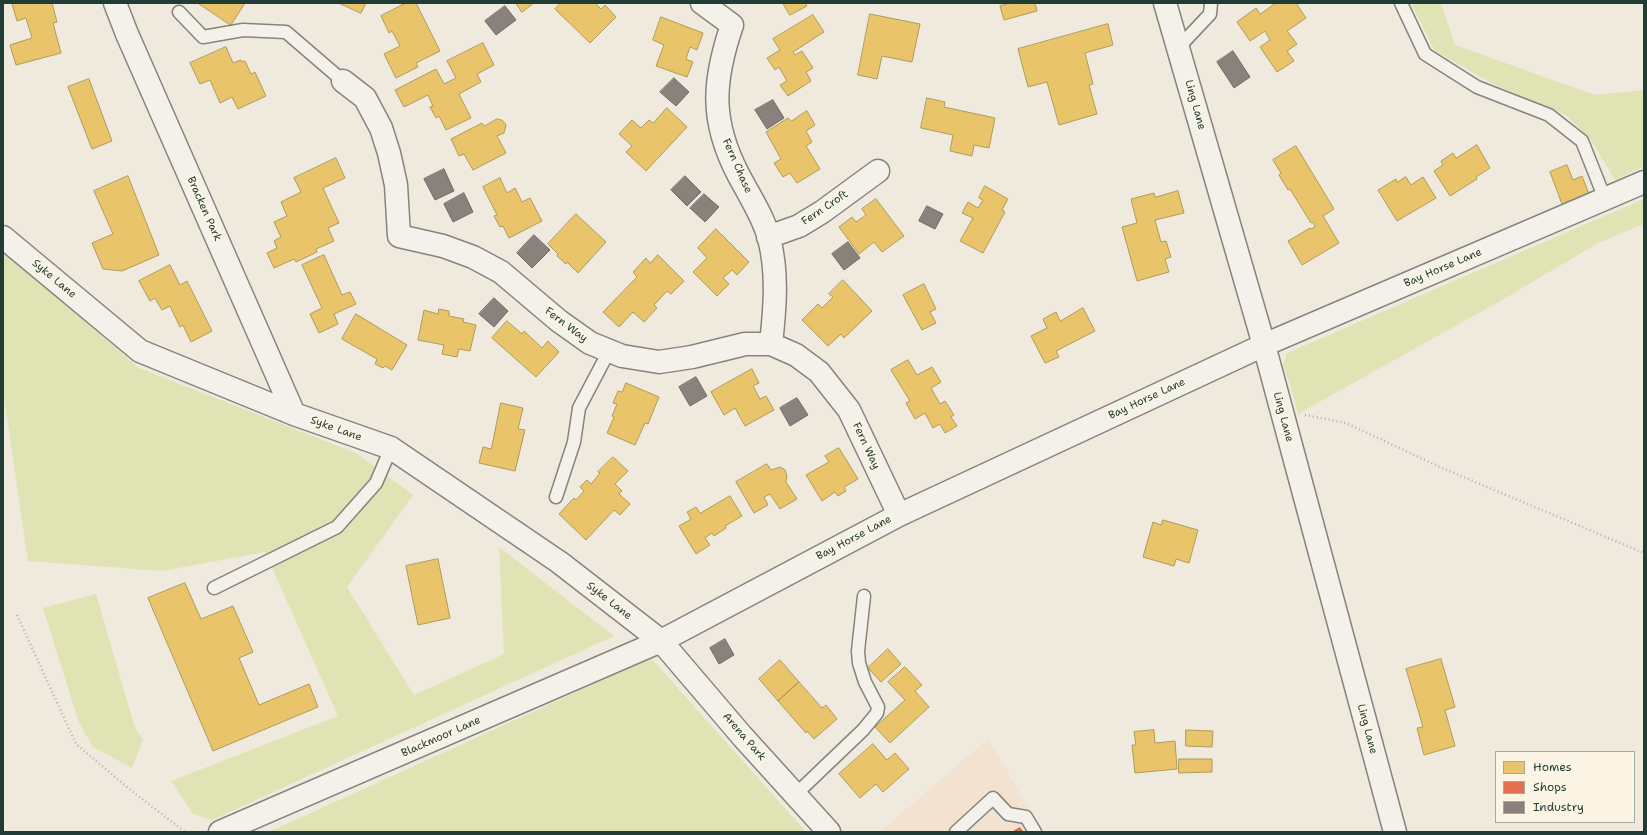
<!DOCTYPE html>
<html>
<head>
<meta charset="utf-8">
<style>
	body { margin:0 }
	#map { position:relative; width:1647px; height:835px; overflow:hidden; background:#f0e9de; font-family:"Shantell Sans",sans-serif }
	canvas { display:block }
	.frame { position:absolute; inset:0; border:4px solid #1f3d34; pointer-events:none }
	.legend { position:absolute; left:1495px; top:751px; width:140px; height:72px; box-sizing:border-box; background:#fcf5e5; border:1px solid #a4ab9e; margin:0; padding:5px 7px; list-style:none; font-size:12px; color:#1f3d34 }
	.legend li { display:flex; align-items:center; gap:8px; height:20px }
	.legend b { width:20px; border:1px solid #a4ab9e }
</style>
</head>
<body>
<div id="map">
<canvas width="1647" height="835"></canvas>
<div class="frame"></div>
<ul class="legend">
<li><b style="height:11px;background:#e9c46a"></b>Homes</li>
<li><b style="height:11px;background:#e76f51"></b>Shops</li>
<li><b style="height:11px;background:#8a817c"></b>Industry</li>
</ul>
</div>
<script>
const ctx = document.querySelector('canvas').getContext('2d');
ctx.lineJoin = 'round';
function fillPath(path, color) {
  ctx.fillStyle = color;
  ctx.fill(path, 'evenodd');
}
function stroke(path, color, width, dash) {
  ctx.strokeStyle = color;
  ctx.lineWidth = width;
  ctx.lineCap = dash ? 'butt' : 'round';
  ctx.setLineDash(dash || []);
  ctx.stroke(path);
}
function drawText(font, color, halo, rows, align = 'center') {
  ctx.font = font + ' "Shantell Sans",sans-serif';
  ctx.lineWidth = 4;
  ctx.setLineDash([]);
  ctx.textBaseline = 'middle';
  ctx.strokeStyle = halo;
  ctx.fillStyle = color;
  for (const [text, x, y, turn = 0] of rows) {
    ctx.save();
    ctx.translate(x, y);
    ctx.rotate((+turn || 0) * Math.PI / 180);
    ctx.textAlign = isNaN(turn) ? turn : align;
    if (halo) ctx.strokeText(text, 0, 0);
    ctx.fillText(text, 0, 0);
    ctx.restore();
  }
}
fillPath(new Path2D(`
	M988,739L1043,832H880Z`), '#f2e2cf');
fillPath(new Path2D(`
	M1411,3H1441L1455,45L1595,95L1644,90V166L1615,180L1591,140L1566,115L1493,84L1435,51Z
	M1644,199V224L1598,243L1509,296L1298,414L1291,387L1283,366L1287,353Z
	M3,251L139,368L356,453L413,495L347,587L414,695L504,654L499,547L614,636L212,820L193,814L171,781L338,716L265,552L162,571L28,561L6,411L3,399Z
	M96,594L135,728L143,740L132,768L93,747L79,723L43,608Z
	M651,658L806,832H269Z`), '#e0e4b4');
const homes = new Path2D(`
	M17,3H52L57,22L53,23L61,53L16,65L10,45L32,38L26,18L17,21L12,4Z
	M198,3H245L231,25Z
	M339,3H366L361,13Z
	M406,3H416L440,51L416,63L418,67L396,78L384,54L400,46L392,31L389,33L381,16Z
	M516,3H534L522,12Z
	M561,3H595L601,9L605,5L616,17L590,43L555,9Z
	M783,3H805L807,6L790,15Z
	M1012,3H1035L1037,11L1004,20L1000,6Z
	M1276,3H1296L1306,18L1287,31L1297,44L1287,51L1294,61L1277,72L1260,47L1270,40L1265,31L1250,41L1237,22L1256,8L1260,14Z
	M870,14L920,24L912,62L882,56L877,79L858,75Z
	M813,15L824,32L793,52L795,55L802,51L813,68L806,72L811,81L788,96L780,85L787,81L779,67L775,70L767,58L780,50L773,39Z
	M661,17L703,33L697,50L690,47L686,59L693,62L687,77L656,66L664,45L653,40Z
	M1108,24L1113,45L1085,53L1093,84L1089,85L1097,114L1059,125L1047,82L1028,87L1018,49Z
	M483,43L494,65L477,74L481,82L459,94L471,118L446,130L439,116L436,118L430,107L433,106L428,95L404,107L395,90L436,69L444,84L456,78L447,61Z
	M226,47L233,63L241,60L242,62L245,61L251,74L255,72L266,96L238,109L232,97L220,103L210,80L200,84L190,63Z
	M89,79L112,141L92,149L68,87Z
	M927,98L945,102L944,107L995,118L989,148L974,145L972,156L950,151L953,135L921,128Z
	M667,108L687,127L646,171L626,152L632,146L619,134L632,120L641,128L649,120L653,123Z
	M807,111L815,125L806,131L812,142L806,146L820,169L797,183L790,173L783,177L774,163L781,159L766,132L788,118L791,121Z
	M497,119L502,120L506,125L504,133L497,136L506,153L473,170L464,154L459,156L451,139L482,123L484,126Z
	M1477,145L1490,168L1476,177L1477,179L1450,196L1434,171L1443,165L1441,161L1453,153L1456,158Z
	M1296,146L1334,209L1323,216L1339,243L1302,265L1288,241L1310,228L1311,229L1315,227L1313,222L1311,223L1290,189L1288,190L1279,175L1281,173L1273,160Z
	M336,158L345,178L323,188L339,223L328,228L334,241L316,249L317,252L296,262L294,259L274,268L267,253L277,248L274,241L281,237L274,222L287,216L281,202L301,192L294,178Z
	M1567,165L1573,180L1582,176L1589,194L1562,204L1550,172Z
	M128,176L159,255L122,271L103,269L92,243L113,234L94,191Z
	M1406,177L1411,185L1423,177L1436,198L1397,221L1378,190L1396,179L1397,182Z
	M500,178L507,193L515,188L522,202L530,198L542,221L509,238L503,226L500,227L494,216L497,215L483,187Z
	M985,186L1008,199L1002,210L1005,212L983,253L960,241L973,218L962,213L968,202L978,208L983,200L979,198Z
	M1178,191L1184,213L1155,220L1161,242L1166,241L1171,257L1165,259L1169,272L1137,281L1122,227L1137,223L1131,199L1154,193L1155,197Z
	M876,199L904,236L882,252L874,242L859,254L839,227L852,217L856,222L866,215L862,209Z
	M576,214L606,242L578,273L567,262L566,264L557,256L558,254L548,244Z
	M716,229L749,262L737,275L732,270L723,278L729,284L717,296L693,272L707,258L698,248Z
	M324,255L342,295L350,292L356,304L334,314L338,324L319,333L310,314L322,308L302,265Z
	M658,255L684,281L671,294L667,291L654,305L657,308L644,322L633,312L619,327L603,312L637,277L633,272L646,258L650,263Z
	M170,265L180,285L187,281L212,331L191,342L183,325L180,327L170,306L162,310L155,298L150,301L139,281Z
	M843,280L872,311L844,338L841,334L828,346L802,320L818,304L822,308L833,297L829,294Z
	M924,284L936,309L930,312L936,323L922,330L903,295Z
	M1083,308L1095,331L1056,351L1059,357L1045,363L1031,336L1047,328L1043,319L1056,312L1060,321Z
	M439,309L449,311V316L464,319L463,322L476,325L470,351L459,349L457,357L442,354L444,345L418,340L424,310L438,314Z
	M356,314L407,345L392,370L385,366L383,368L375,364L377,359L342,339Z
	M507,321L522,334L524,331L542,348L548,341L559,352L536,377L492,338Z
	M908,360L917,375L932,367L941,382L931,388L940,404L945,401L954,415L951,417L957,426L945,433L940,424L933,428L925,413L915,419L906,403L910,401L891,370Z
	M752,369L759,383L753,386L760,399L766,396L774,410L745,426L735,408L724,415L711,392Z
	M626,383L659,397L648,424L645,423L635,445L607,433L614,417L612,416L617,404L613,403L618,391L622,392Z
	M501,403L523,408L518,429L525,430L515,471L479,463L483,447L491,449Z
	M839,448L858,479L844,487L846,491L838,496L835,492L822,501L806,475L829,462L825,456Z
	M613,457L628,471L615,484L622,491L619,494L630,504L620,515L614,510L586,540L559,514L574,498L576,500L584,491L580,487L587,480L591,484L600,473L598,472Z
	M767,464L771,470L780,467L785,470L787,476L786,482L797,499L780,509L770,494L764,497L768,505L754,513L736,482Z
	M730,496L742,516L725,526L726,528L714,536L712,533L705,538L710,545L696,554L679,526L691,519L687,512L696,507L700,513Z
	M1163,520L1198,530L1189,563L1176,559L1174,566L1143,557L1153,522L1161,525Z
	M438,559L450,618L418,625L406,566Z
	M185,583L201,619L233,606L253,652L239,658L259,705L309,684L318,707L213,751L148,598Z
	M888,649L901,664L881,682L868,668Z
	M1441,659L1455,707L1445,710L1455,746L1424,755L1417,728L1423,727L1406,669Z
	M780,660L799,682L778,701L759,679Z
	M905,667L922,685L915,691L929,707L890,743L875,727L905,700L888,682Z
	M799,682L822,708L826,705L837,719L814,739L807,731L806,733L778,701Z
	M1154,730L1155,743L1175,741L1177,769L1135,773L1132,745H1136L1134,732Z
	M1186,730L1213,731L1212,747L1186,746Z
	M873,744L887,760L895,753L909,769L883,792L876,784L860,798L839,774Z
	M1179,759H1212V772L1179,773Z`);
fillPath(homes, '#e9c46a');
stroke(homes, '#ac9c5a', 1);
const shops = new Path2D(`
	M1020,828L1023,832H1013Z`);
fillPath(shops, '#e76f51');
stroke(shops, '#ab6048', 1);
const industry = new Path2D(`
	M505,6L516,20L496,35L485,21Z
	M1233,51L1250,77L1234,88L1217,62Z
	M674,78L689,92L676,106L660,92Z
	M773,100L784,118L767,129L755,110Z
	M444,169L454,191L435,200L424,179Z
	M685,176L701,192L687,206L671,190Z
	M464,193L473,212L453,222L444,204Z
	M704,194L719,207L705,222L690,208Z
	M927,206L943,214L935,229L919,221Z
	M534,235L550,250L532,268L517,253Z
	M848,242L860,258L844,270L832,254Z
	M494,298L508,311L494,327L479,314Z
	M696,377L707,396L690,406L679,387Z
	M797,398L808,415L790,426L780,408Z
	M725,639L734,655L719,664L710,648Z`);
fillPath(industry, '#8a817c');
stroke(industry, '#6a6d66', 1);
const lane = new Path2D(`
	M1401,3L1425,54L1477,87L1549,115L1582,141L1605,199
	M179,12L203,37L243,30L286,32L343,81
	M1178,48L1210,14L1211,3
	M556,497L574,442L579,408L609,351
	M214,588L337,527L376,483L391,448
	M795,795L863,730L877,713L878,707L865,682L859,663L858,651L864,596
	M956,832L993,798L1008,814L1026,817L1035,832`);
const street = new Path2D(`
	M115,3L127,34L294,414
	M702,3L732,25C713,81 710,120 738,174C749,195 763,216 769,238C778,273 775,308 771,344
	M1165,3L1264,345L1395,832
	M343,81L365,98L381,128L389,153L396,185L399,236L443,246L473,257L501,272L559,321L590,343L622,356L659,362L692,357L745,344H771L796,355L819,372L849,410L899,515
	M3,237L140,351L294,414L391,448L559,562L661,641L742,736L829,832
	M768,237L799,226L822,212L878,171
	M220,832L661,641L899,515L1264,345L1644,182`);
stroke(lane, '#83857e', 15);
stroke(street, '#83857e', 25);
stroke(new Path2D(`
	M1305,415L1346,423L1442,468L1644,553
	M17,615L76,744L133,792L185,832`), '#afb1ab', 2.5, [1, 3]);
stroke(lane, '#f4f1ea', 12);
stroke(street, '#f4f1ea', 22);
drawText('11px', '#1f3d34', '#fcf5e5', [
	["Ling Lane",1195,105,74],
	["Fern Chase",737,166,66],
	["Fern Croft",825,208,-34],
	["Bracken Park",204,209,66],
	["Bay Horse Lane",1443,268,-23],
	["Syke Lane",54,279,40],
	["Fern Way",566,325,37],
	["Bay Horse Lane",1147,399,-25],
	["Ling Lane",1283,417,75],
	["Syke Lane",336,429,20],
	["Fern Way",866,446,65],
	["Bay Horse Lane",854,538,-28],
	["Syke Lane",609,601,38],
	["Ling Lane",1367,729,75],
	["Blackmoor Lane",441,737,-24],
	["Arena Park",744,737,49]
]);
</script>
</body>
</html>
